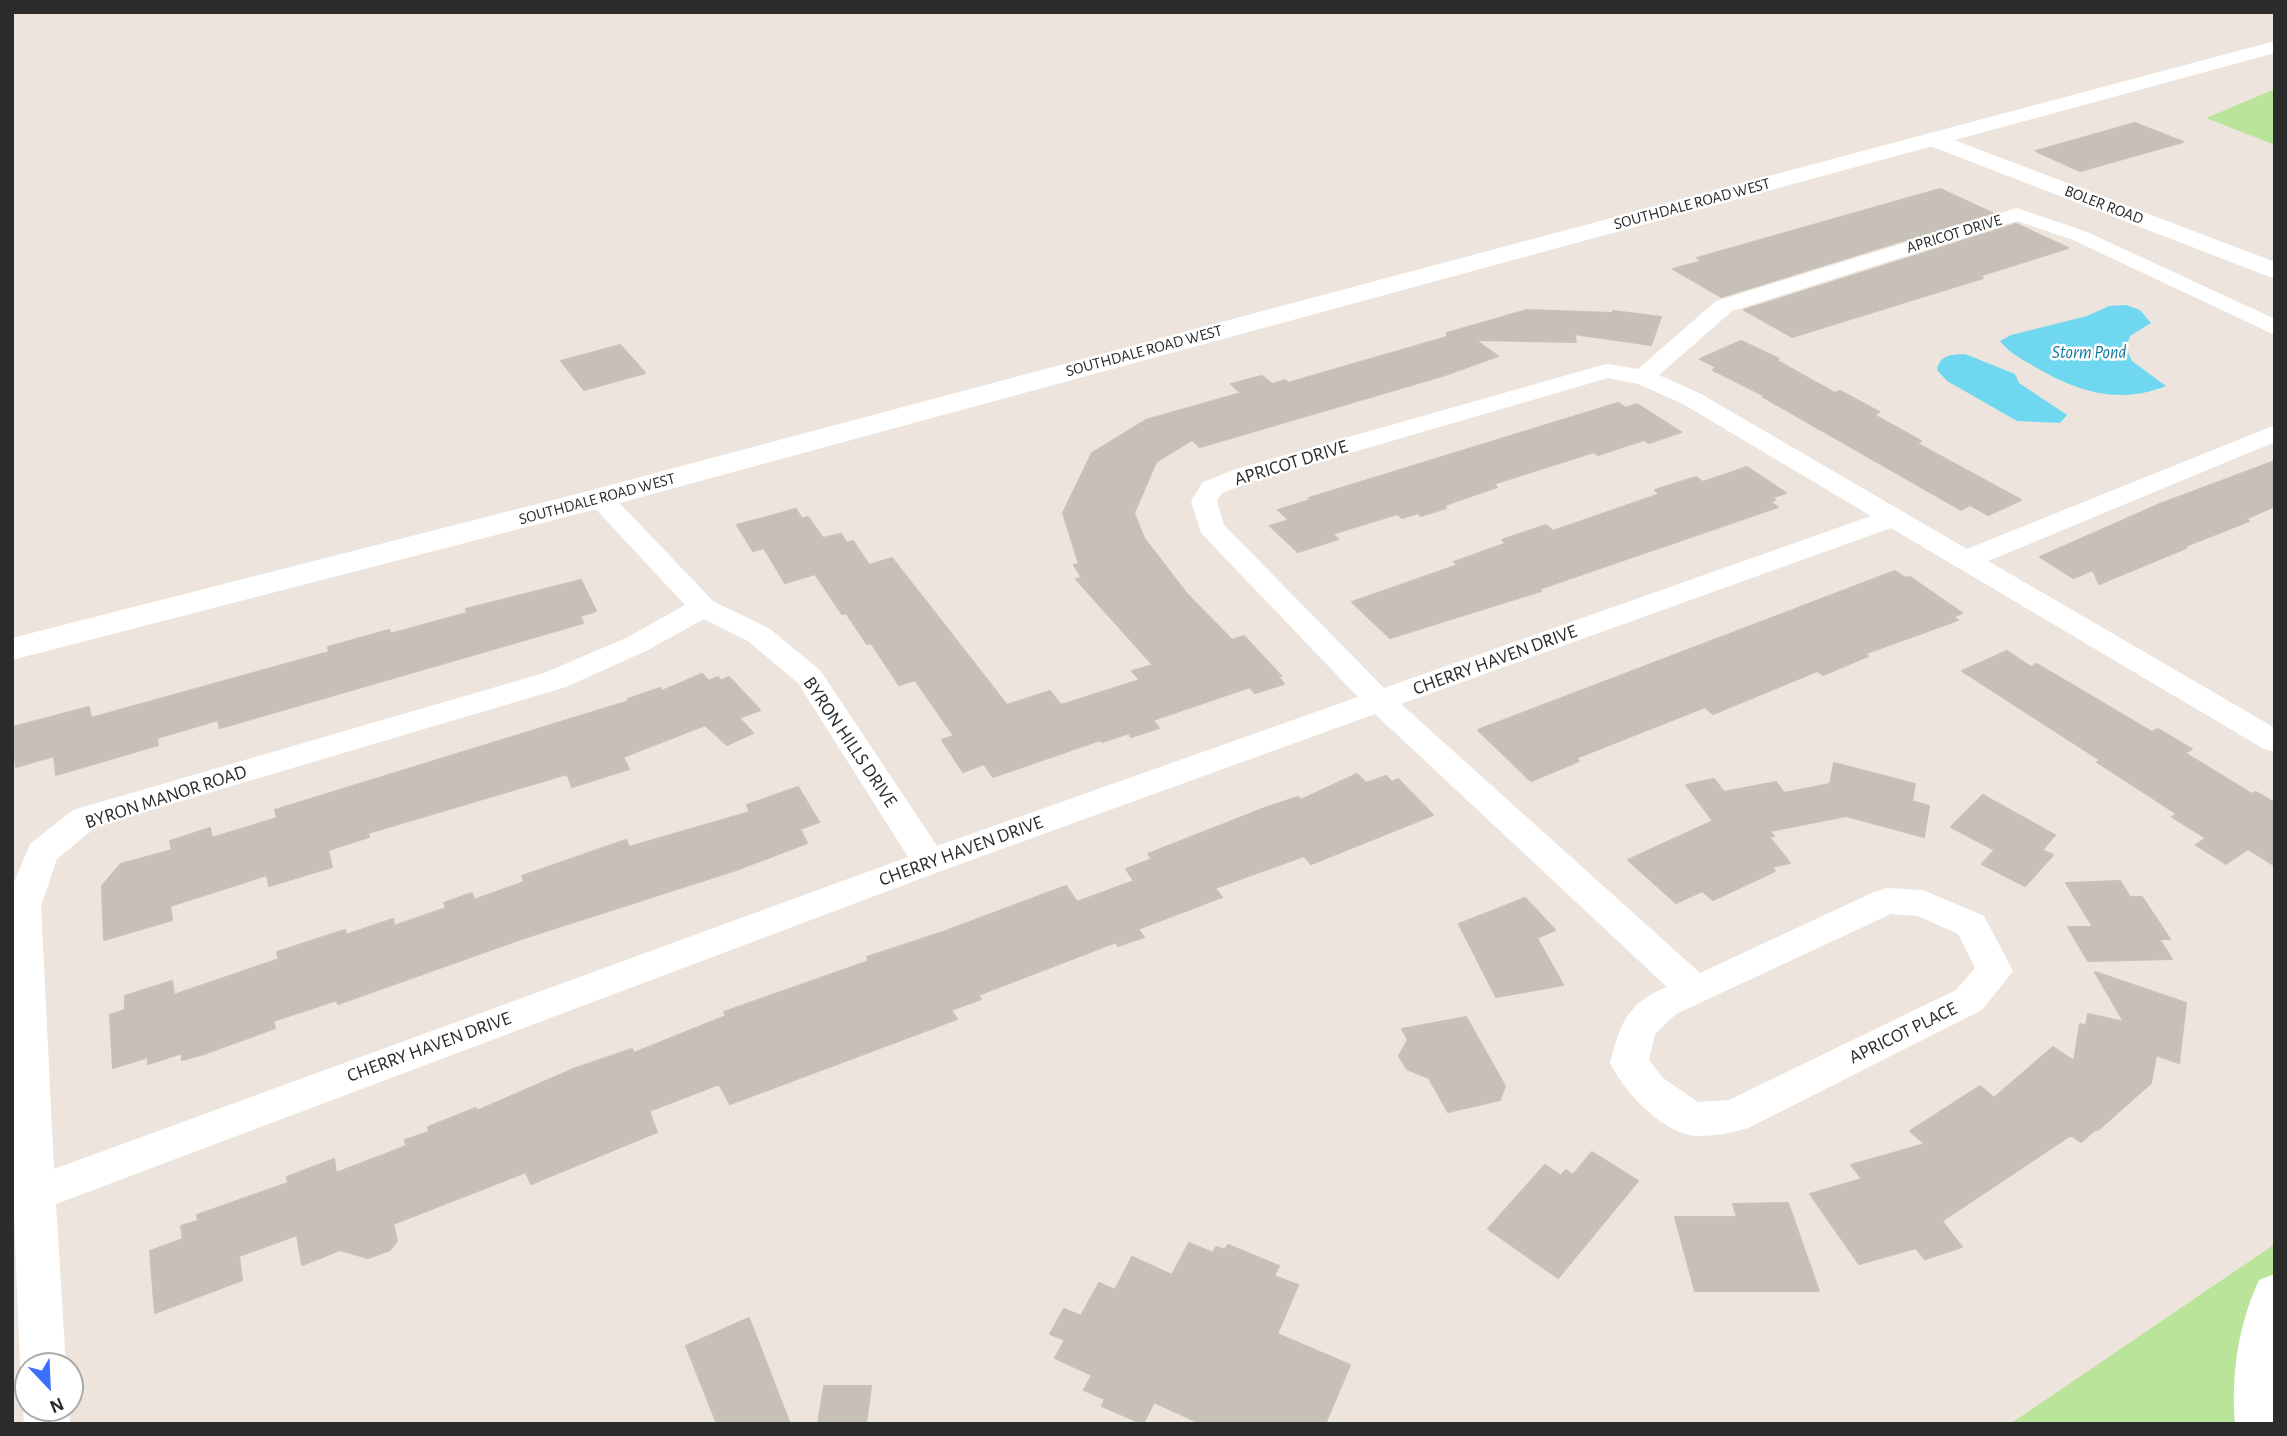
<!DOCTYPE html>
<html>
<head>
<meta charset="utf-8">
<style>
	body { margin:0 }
	#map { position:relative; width:2287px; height:1436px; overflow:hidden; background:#ede5dd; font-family:"Alegreya Sans",sans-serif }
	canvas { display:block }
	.frame { position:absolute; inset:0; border:14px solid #2b2b2b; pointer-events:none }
	.north { position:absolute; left:14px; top:1352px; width:70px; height:70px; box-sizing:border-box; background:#fff; border:2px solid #aaa; border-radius:50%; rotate:157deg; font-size:19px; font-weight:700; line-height:28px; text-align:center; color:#2b2b2b }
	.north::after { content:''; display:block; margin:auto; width:24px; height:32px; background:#3b6ffc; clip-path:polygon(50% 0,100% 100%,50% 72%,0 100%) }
</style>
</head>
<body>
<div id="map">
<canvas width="2287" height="1436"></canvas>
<div class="frame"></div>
<div class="north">N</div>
</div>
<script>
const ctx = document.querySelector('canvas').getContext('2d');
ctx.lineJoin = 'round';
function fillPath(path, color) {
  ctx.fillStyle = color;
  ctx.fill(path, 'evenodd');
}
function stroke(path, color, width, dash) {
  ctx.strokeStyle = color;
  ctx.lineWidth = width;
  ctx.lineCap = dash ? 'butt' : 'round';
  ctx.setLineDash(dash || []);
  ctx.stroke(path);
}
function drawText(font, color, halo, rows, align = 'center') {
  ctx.font = font + ' "Alegreya Sans",sans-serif';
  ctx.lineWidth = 5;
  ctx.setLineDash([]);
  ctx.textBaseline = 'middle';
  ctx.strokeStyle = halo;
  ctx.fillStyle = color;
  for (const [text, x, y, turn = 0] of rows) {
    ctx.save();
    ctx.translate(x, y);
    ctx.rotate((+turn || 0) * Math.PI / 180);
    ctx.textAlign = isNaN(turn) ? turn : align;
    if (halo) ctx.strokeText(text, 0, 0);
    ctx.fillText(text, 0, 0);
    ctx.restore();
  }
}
fillPath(new Path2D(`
	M2275,89V145L2206,118Z
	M2275,1244V1424H2010Z`), '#b9e499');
fillPath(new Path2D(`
	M2126,305L2140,310L2151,323L2130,336L2126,348L2132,361L2166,386C2118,405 2078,392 2035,367C2022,359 2009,353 2000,341L2011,335L2087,316L2109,306Z
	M1965,354L2015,374L2019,383L2067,415L2060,423L2017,421L1947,381L1937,370C1940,354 1951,355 1965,354Z`), '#6fd8f0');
const building = new Path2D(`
	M2135,123L2183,142L2080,171L2036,151Z
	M1940,189L1992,213L1721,297L1673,269L1702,261L1697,258Z
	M2016,224L2068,248L1979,276L1983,278L1792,337L1744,310Z
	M1527,310L1612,313L1613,311L1661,317L1651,345L1574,334L1576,342L1475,340L1498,356L1442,376L1200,447L1192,440L1156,462L1134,513L1144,538L1187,594L1232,640L1244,636L1281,676H1278L1284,684L1255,693L1250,687L1153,720L1159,728L1131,737L1129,733L1102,742L1100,740L993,777L984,764L963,772L942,740L954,736L915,680L899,685L871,643L867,644L846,613L842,614L815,574L785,583L764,548L753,551L737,525L796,509L802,519L808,517L823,538L841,534L847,543L853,541L869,565L892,558L1007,705L1050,691L1061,705L1140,680L1132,671L1153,665L1076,579L1082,578L1074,565L1079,564L1063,513L1092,453L1146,420L1241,393L1231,384L1262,376L1272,384L1285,380L1288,383L1447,337V333Z
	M1741,341L1779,359L1776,360L1835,393L1840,391L1879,412L1874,415L1921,441L1916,443L2021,500L1988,515L1970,505L1961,510L1763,397L1765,396L1713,370L1716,367L1700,359Z
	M620,345L645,373L584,390L561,361Z
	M1618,403L1626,408L1637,404L1681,432L1649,443L1644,440L1598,455L1594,452L1493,484L1497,487L1445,505L1446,508L1421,516L1418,513L1402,518L1397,514L1332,534L1338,539L1298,552L1270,526L1289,520L1278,510L1310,500L1309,498Z
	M2275,461V506L2245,519L2249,521L2183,547L2186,548L2099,584L2093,570L2073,578L2040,557L2160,504Z
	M1747,467L1786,493L1771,498L1775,500L1770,502L1778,507L1539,589L1541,591L1390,638L1352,602L1458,565L1454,562L1507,543L1502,540L1546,525L1553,531L1660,494L1655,490L1696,477L1703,482Z
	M1895,571L1905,578L1910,577L1962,613L1953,617L1958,620L1864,654L1868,656L1823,675L1817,671L1713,714L1705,707L1576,758L1579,761L1531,781L1478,730Z
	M581,580L596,611L580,616L583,623L220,728L218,720L157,738L158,745L56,775L54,756L16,767L13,727L89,707L91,718L329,652L328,647L389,630L390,634L467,613L466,609Z
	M2007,651L2031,667L2037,664L2152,732L2158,729L2192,749L2185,753L2252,794L2256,792L2275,803V866L2248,849L2226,864L2196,845L2206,838L2172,817L2177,814L2097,762L2100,760L1962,671Z
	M702,674L709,681L718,677L721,681L729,677L760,710L739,718L753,733L727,745L705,725L623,757L629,769L572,787L567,774L368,833L369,837L328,850L332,867L269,886L267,875L170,906L172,920L104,940L102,886L121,864L172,850L170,841L210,828L212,838L277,818L275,810L629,701L628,699L660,688L662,691Z
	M1834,763L1915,784L1912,801L1929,806L1924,837L1846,816L1770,831L1774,836L1769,837L1790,863L1772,867L1775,871L1713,900L1702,891L1676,903L1628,860L1713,821L1686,785L1714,779L1724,792L1776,782L1784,793L1830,784Z
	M1357,774L1366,783L1386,776L1392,782L1398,779L1433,815L1311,864L1304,856L1215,888L1222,897L1138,929L1144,937L1118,946L1116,942L978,995L981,999L951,1010L957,1019L730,1104L719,1084L649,1111L657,1132L531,1184L526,1172L393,1224L397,1241L390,1250L368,1258L340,1250L302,1265L297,1235L239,1256L242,1280L155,1313L150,1251L183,1239L181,1226L198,1221L197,1215L288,1183L287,1177L334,1159L336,1173L391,1152L406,1146L405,1140L429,1132L428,1127L476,1108L477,1111L576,1068L632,1049L634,1053L726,1016L724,1012L869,961L867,957L943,932L1066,886L1077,902L1134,881L1126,869L1152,859L1148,854L1265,808L1298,797L1301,800Z
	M798,787L819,822L800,829L807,843L736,870L524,938L338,1004L337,1000L273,1021L275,1028L204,1054L182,1060V1053L148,1064V1057L113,1068L110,1015L125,1010V996L172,981L174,995L279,959L277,952L345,930L346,935L393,919L394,926L446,908L444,903L472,893L474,900L524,882L522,876L626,840L629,847L750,812L747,805Z
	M1983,795L2055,835L2042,850L2053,855L2025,886L1982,864L1995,850L1951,827Z
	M2120,881L2130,897H2142L2170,939H2159L2172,959L2088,961L2068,927H2093L2066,883Z
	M1525,898L1555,930L1537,938L1563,985L1496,997L1459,924Z
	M2095,972L2186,1003L2179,1063L2156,1055L2151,1083L2098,1130L2096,1129L2081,1142L2071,1135L1942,1221L1962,1247L1925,1259L1916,1248L1859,1264L1810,1194L1862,1179L1851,1165L1925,1144L1910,1131L1980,1086L1994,1098L2053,1047L2074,1061L2080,1024L2086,1026L2088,1014L2124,1022Z
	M1466,1017L1505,1086L1500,1100L1448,1112L1429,1078L1407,1069L1399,1056L1408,1040L1402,1029Z
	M1592,1152L1638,1181L1558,1278L1488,1229L1545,1165L1561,1176L1566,1170L1573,1175Z
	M1788,1203L1819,1291H1695L1675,1217H1737L1733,1204Z
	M1189,1243L1213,1253L1216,1247L1225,1250L1228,1245L1279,1266L1274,1276L1298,1285L1277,1334L1350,1365L1325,1424H1202L1154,1402L1143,1424L1102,1406L1105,1399L1084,1390L1092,1375L1055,1358L1065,1340L1050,1334L1064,1309L1081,1316L1099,1283L1115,1290L1132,1257L1172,1275Z
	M749,1318L790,1424H717L686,1346Z
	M824,1386H871L866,1424H818Z`);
fillPath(building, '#c6c0b9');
stroke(building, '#c9c1b7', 2);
fillPath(new Path2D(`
	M2017,208L2087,232L2275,319V335L2073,240L2017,221L1732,311L1659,375L1701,394L1967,549L2275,425V442L1988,561L2275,728V752L2264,749L1891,528L1401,704L1700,973L1874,892L1887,888L1923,890L1984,916L2013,971L1982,1010L1748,1128C1732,1133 1706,1138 1689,1135C1658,1128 1623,1090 1610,1063C1620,1024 1627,1003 1667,987L1375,714L941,871L56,1204L66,1366H28L27,1381L20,1366L12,1162V887L30,844L73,810L544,673L626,638L685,605L591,504L587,498L591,492L600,490L609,492L713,601L770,629L820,670L937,846L1358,697L1201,533L1191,501L1203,482L1236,469L1599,366L1607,364L1638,369L1716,301ZM1608,378L1638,384L1683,404L1871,516L1384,688L1224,525L1217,501L1222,493L1254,481ZM704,619L748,641L798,683L908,857L54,1169L41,906L57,859L97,826L566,687L648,650ZM1891,914L1918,916L1958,934L1975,968L1956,990L1729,1100L1698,1102L1663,1078L1649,1060L1655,1034L1676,1014Z
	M2275,1274V1424H2235C2231,1374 2238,1326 2259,1280Z
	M28,1396V1408H69L70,1424H24L23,1408Z`), '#fff');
fillPath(new Path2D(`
	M1933,132L2275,262V279L1925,144L1921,139L1925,134Z`), '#fff');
fillPath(new Path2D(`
	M2275,41V53L612,505L12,660V638L588,491Z`), '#fff');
drawText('16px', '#2b2b2b', '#fff', [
	["SOUTHDALE ROAD WEST",1692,204,-15],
	["BOLER ROAD",2104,205,21],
	["APRICOT DRIVE",1954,234,-17],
	["SOUTHDALE ROAD WEST",1144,351,-15],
	["SOUTHDALE ROAD WEST",597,499,-15]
]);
drawText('italic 18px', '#0c789f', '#fff', [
	["Storm Pond",2089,353]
]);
drawText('19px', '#2b2b2b', '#fff', [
	["APRICOT DRIVE",1291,463,-17],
	["CHERRY HAVEN DRIVE",1495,660,-20],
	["BYRON HILLS DRIVE",850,742,56],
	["BYRON MANOR ROAD",166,797,-18],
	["CHERRY HAVEN DRIVE",961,851,-20],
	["APRICOT PLACE",1903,1033,-26],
	["CHERRY HAVEN DRIVE",429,1047,-20]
]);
</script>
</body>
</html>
